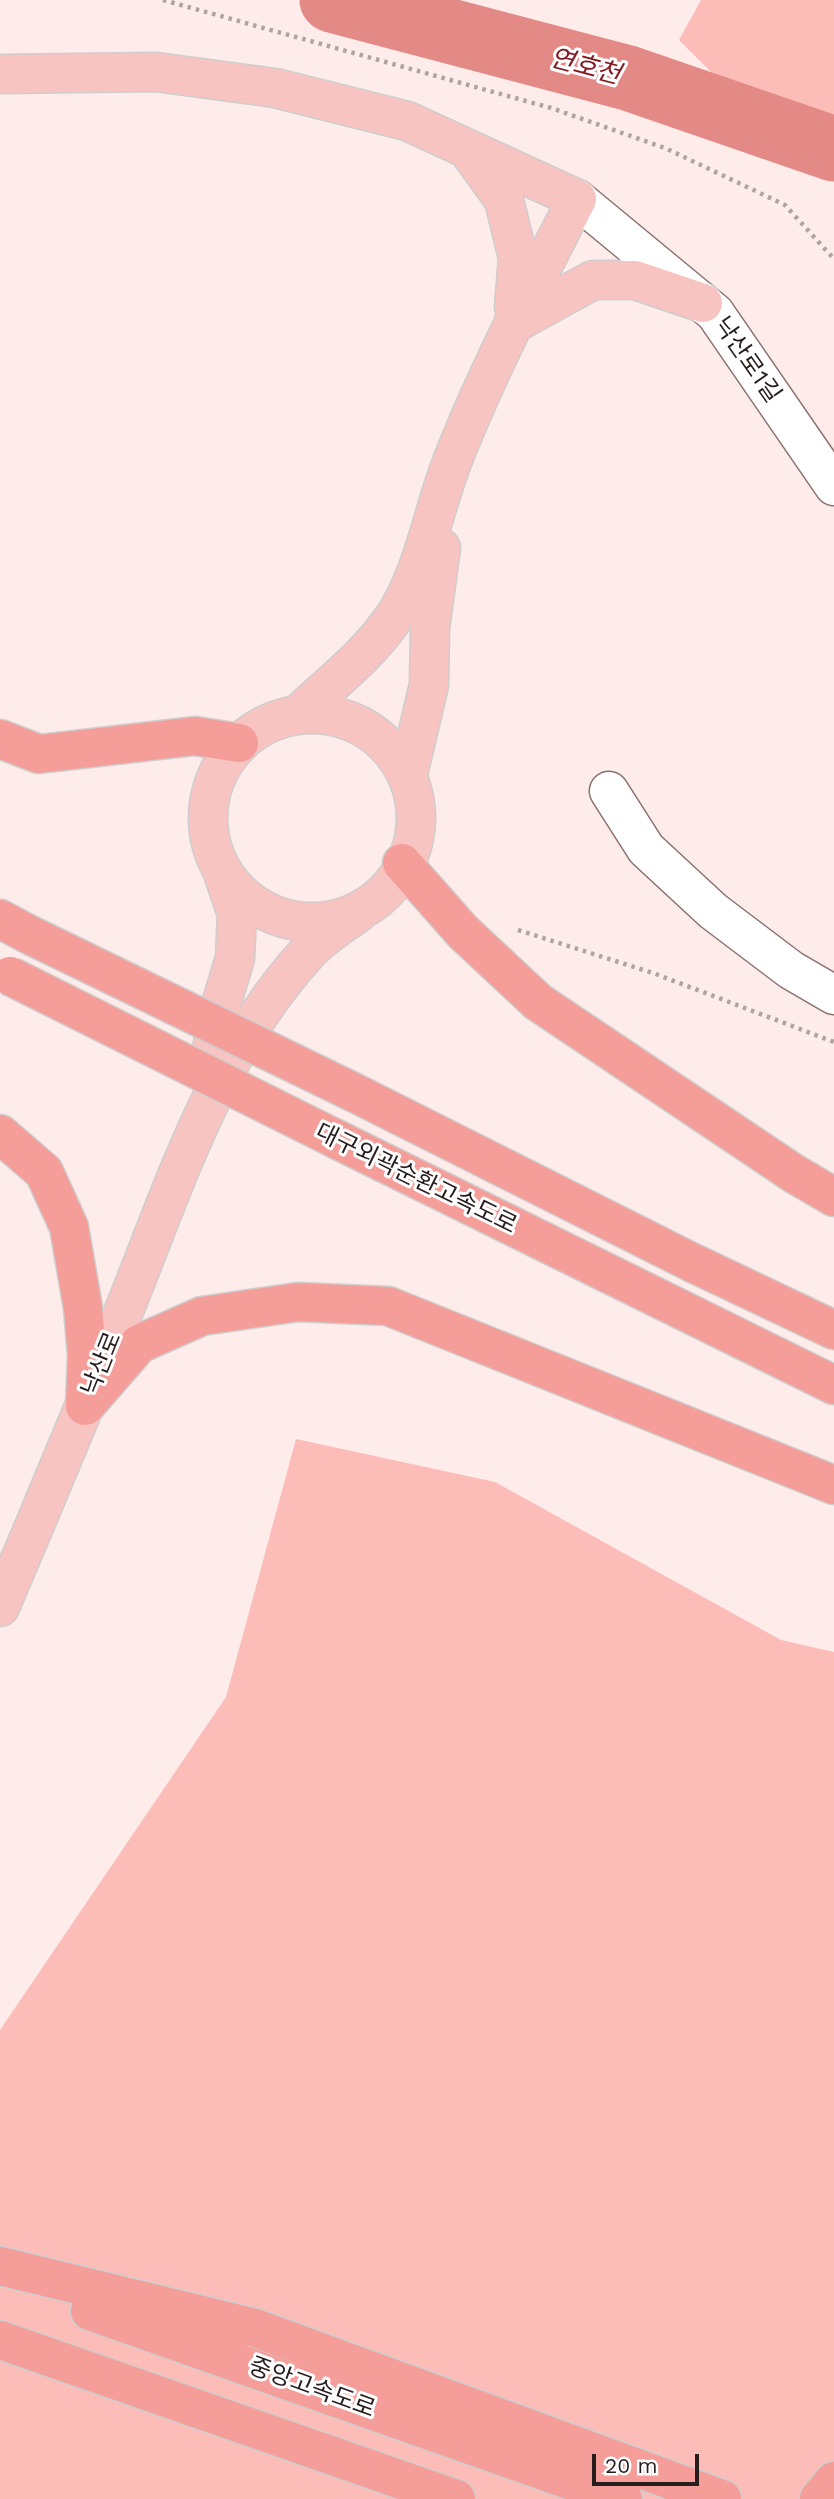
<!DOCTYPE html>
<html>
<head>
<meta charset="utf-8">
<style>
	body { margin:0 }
	#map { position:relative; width:834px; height:2499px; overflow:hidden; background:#feeceb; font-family:"Work Sans",sans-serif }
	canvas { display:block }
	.scale { position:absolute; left:592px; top:2454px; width:107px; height:32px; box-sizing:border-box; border:4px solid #271d1d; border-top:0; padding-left:9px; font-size:21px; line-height:24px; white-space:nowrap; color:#271d1d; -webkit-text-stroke:5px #fefefe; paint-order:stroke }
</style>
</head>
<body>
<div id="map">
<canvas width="834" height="2499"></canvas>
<div class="scale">20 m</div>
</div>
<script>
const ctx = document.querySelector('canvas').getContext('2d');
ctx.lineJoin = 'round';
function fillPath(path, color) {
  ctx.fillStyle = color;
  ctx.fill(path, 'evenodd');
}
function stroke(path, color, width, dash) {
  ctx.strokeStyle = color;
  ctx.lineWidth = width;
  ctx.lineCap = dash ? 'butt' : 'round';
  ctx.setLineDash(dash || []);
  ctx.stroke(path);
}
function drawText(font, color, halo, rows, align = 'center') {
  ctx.font = font + ' "Work Sans","Noto Sans KR",sans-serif';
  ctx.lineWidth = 6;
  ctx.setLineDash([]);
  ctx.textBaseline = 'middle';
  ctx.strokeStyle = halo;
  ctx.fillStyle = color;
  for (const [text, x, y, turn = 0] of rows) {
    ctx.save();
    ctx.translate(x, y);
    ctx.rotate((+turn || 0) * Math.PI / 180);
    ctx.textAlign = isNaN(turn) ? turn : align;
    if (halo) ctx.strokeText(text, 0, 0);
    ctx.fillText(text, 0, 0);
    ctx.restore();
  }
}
fillPath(new Path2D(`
	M701,0H834V153L752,113L679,40Z
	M296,1439L495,1482L781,1640L834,1652V2499H0V2030L226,1697Z`), '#fcbdb9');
stroke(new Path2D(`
	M332,0L628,78L834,149`), '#e38986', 65);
const minor = new Path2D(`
	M577,199L715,313L834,486
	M609,791L646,849L713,911L791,970L834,995`);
const major = new Path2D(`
	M0,74L156,72L275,88L407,121L577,199C533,285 487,372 452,462C433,511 422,578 392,620C367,656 330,684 299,714
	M468,150L504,200L518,258L514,307
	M513,324L593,280H635L703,303
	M208 818a104 104 0 1 1 208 0a104 104 0 1 1-208 0Z
	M408,774L429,685L430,628L441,548
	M211,1056L217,1018L235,958L237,914L224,876
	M0,1607C41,1511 81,1415 121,1318C172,1193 214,1054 308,952C323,936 341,925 358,913`);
const highway = new Path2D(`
	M0,739L39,754L195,736L239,743
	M402,863L463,932L538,1002L793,1173L834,1197
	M0,919L30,935
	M355,1093L691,1262L834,1330
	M0,1134L44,1172L69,1227L83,1308L87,1355L85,1406
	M336,1139L834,1385
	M85,1406L139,1344L202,1316L298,1302L388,1306L834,1485
	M0,2266L255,2328L722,2499
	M90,2311L623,2499
	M0,2340L456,2499
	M819,2499L834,2481`);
stroke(minor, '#8b7170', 41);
stroke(major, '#cfcdcd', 41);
stroke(highway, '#cfcdcd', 41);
stroke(new Path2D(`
	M163,0L551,108L665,148L785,205L834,259
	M518,930L653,973L834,1042`), '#b1a2a2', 4.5, [3.5, 5]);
stroke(minor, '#fff', 38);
stroke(major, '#f8c4c2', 38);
stroke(highway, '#f49d99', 38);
const highwayBridge = new Path2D(`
	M30,935L355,1093
	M10,976L336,1139`);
stroke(highwayBridge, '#cfcdcd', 41, []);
stroke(highwayBridge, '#f49d99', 38);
drawText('24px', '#271d1d', '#fefefe', [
	["낙산로1길",747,360,55],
	["대구외곽순환고속도로",416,1179,26],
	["낙산로",102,1364,-68],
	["중앙고속도로",312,2388,20]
]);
drawText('italic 26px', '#831921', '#fefefe', [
	["연호천",585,67,15]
]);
</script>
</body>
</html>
